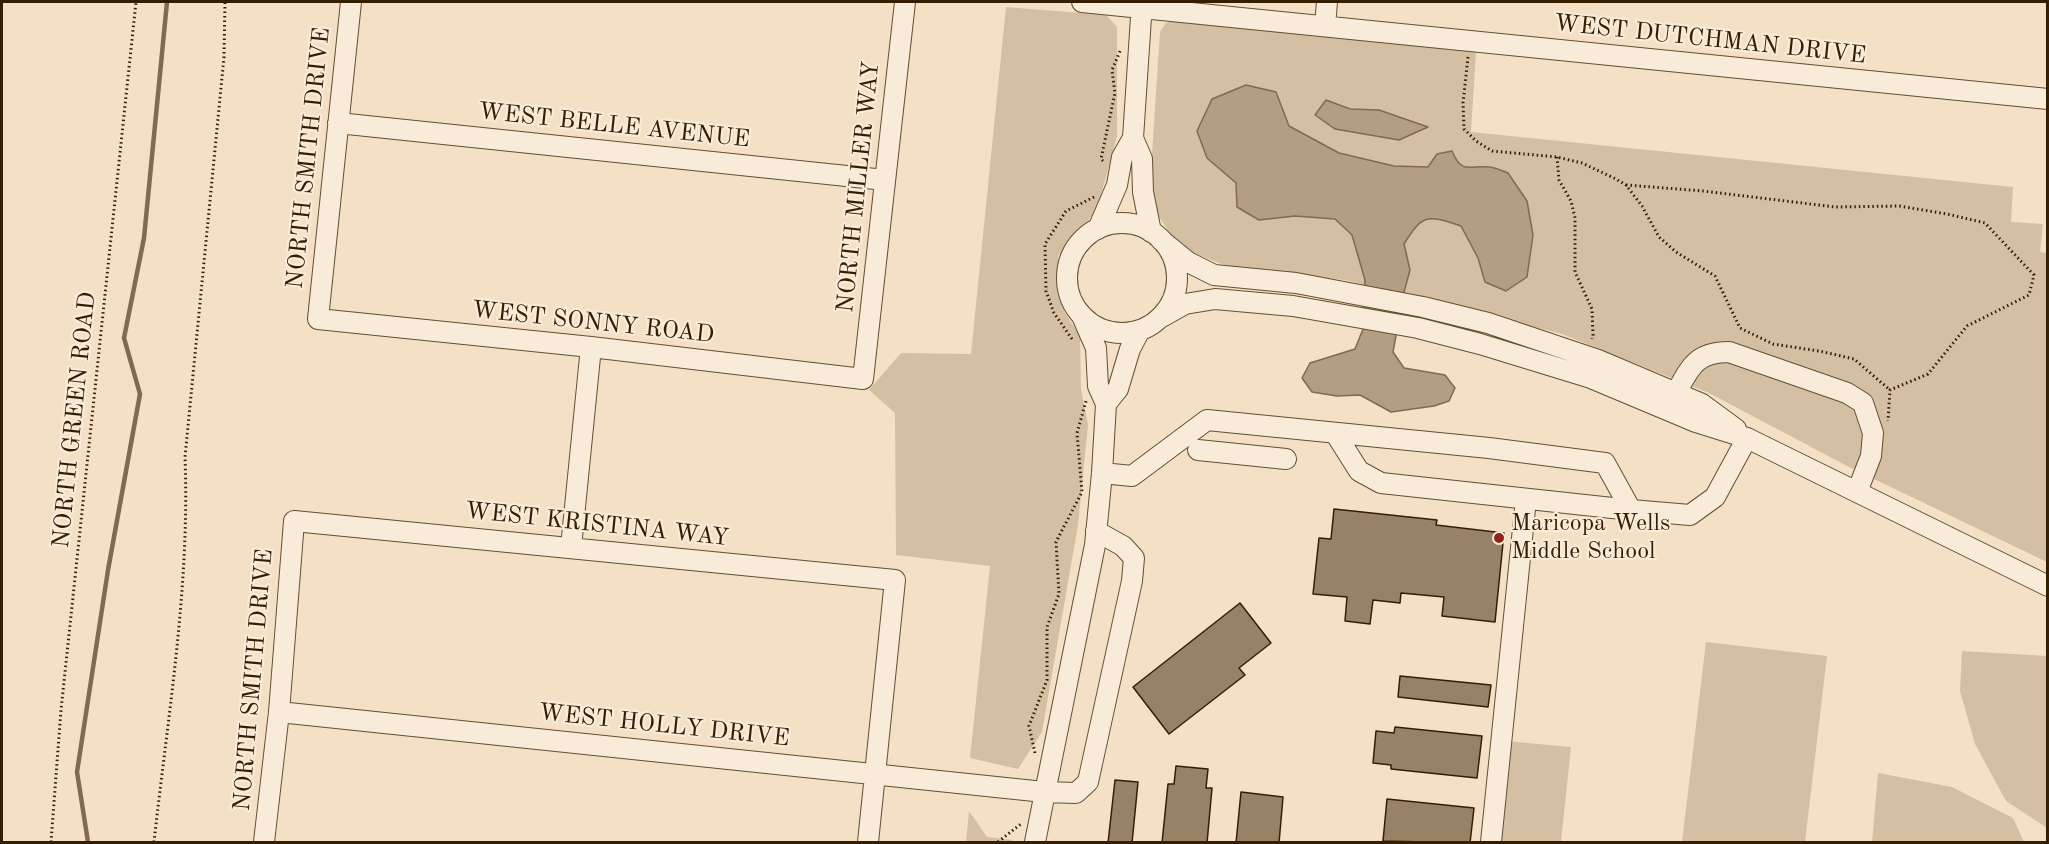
<!DOCTYPE html>
<html>
<head>
<meta charset="utf-8">
<style>
	body { margin:0 }
	#map { position:relative; width:2049px; height:844px; overflow:hidden; background:#f4e0c4; font-family:"Old Standard TT",serif }
	canvas { display:block }
	.frame { position:absolute; inset:0; border:3px solid #351d00; pointer-events:none }
</style>
</head>
<body>
<div id="map">
<canvas width="2049" height="844"></canvas>
<div class="frame"></div>
</div>
<script>
const ctx = document.querySelector('canvas').getContext('2d');
ctx.lineJoin = 'round';
function fillPath(path, color) {
  ctx.fillStyle = color;
  ctx.fill(path, 'evenodd');
}
function stroke(path, color, width, dash) {
  ctx.strokeStyle = color;
  ctx.lineWidth = width;
  ctx.lineCap = dash ? 'butt' : 'round';
  ctx.setLineDash(dash || []);
  ctx.stroke(path);
}
function drawText(font, color, halo, rows, align = 'center') {
  ctx.font = font + ' "Old Standard TT",serif';
  ctx.lineWidth = 4.5;
  ctx.setLineDash([]);
  ctx.textBaseline = 'middle';
  ctx.strokeStyle = halo;
  ctx.fillStyle = color;
  for (const [text, x, y, turn = 0] of rows) {
    ctx.save();
    ctx.translate(x, y);
    ctx.rotate((+turn || 0) * Math.PI / 180);
    ctx.textAlign = isNaN(turn) ? turn : align;
    if (halo) ctx.strokeText(text, 0, 0);
    ctx.fillText(text, 0, 0);
    ctx.restore();
  }
}
fillPath(new Path2D(`
	M1006,7L1106,15L1117,27V136L1097,210L1058,256L1064,311L1080,336L1081,389L1088,425L1078,525L1042,732L1018,769L970,758L990,566L896,555L895,413L869,390L901,353L971,354Z
	M1181,19L1476,51L1471,132L2013,187L2011,222L2043,224L2040,252L2047,253V562L1847,466L1709,393L1562,334L1345,280L1229,267L1188,251L1174,239L1159,217L1150,184L1160,32L1166,23Z
	M1706,642L1827,656L1805,842H1682Z
	M1962,651L2047,656V828L2006,801L1975,744L1960,691Z
	M1506,741L1571,747L1561,842H1495Z
	M1878,773L1952,787L2013,818L2024,842H1872Z
	M969,811L987,837L1012,840V842H966Z`), '#d4bfa3');
const water = new Path2D(`
	M1246,85L1276,92L1289,126L1339,153L1394,166L1428,167L1437,154L1452,151C1462,175 1469,165 1489,167C1495,167 1502,171 1508,173L1527,201L1533,235L1527,277L1506,291L1485,282L1478,258L1461,226C1428,215 1423,213 1404,244L1410,270L1404,292L1393,352L1404,368L1445,375L1455,388L1449,401L1434,406L1391,412L1360,395L1337,396L1312,392L1302,378L1310,363L1355,349L1363,329L1365,280L1352,235L1335,219L1295,216L1259,220L1237,207L1236,183L1207,158L1197,131L1212,99Z
	M1326,100L1350,109L1379,110L1428,127L1399,140L1335,129L1315,115Z`);
fillPath(water, '#b39e81');
stroke(water, '#816a4d', 1.5);
stroke(new Path2D(`
	M88,842L77,772L108,570L140,394L124,338L144,238L167,2`), '#816a4d', 4.5);
const building = new Path2D(`
	M1334,509L1437,520L1436,525L1504,533L1495,622L1442,616L1444,597L1401,593L1400,603L1373,600L1370,624L1345,621L1347,597L1313,594L1319,538L1331,539Z
	M1240,603L1271,643L1239,668L1245,675L1169,734L1133,687Z
	M1400,676L1491,685L1488,707L1398,697Z
	M1395,727L1482,736L1477,778L1391,769V765L1373,763L1376,731L1394,733Z
	M1176,766L1208,769L1206,788H1212L1207,843H1162L1168,784H1174Z
	M1115,780L1138,782L1132,843H1108Z
	M1241,792L1283,797L1279,843H1236Z
	M1387,799L1474,808L1470,843L1383,841Z`);
fillPath(building, '#988266');
stroke(building, '#351d00', 1.5);
const minor = new Path2D(`
	M351,2L318,319L591,347L863,379L905,2
	M1082,2L2048,99
	M1325,26L1327,2
	M338,123L885,180
	M1133,138L1142,159L1143,192L1151,232
	M1067 278a55 55 0 1 1 110 0a55 55 0 1 1-110 0Z
	M1098,229L1117,185L1122,157L1133,138L1142,2
	M1161,240L1188,262L1214,275L1296,283L1423,307L1488,323L1598,360L1702,404L1736,429
	M1160,318L1185,304L1215,299L1293,306L1418,328L1480,344L1591,378L1696,422L1747,438L2048,586
	M1676,393C1690,367 1696,352 1729,352L1847,393L1863,403L1873,433L1871,456L1857,492
	M1106,404L1118,389L1130,349L1140,330
	M1335,433L1359,471L1381,483L1631,510
	M1198,450L1286,459
	M1102,473L1132,476L1207,420L1489,448L1605,463L1631,510L1690,515L1715,497L1747,438
	M571,547L591,347
	M279,712L1044,792L1076,793L1088,782L1132,581L1134,558L1123,546L1096,531
	M264,842L279,712L294,521L895,580L868,842
	M1035,842L1095,545L1102,473L1106,404L1098,386L1096,348L1082,316
	M1491,842L1526,499`);
stroke(minor, '#654e31', 22);
stroke(new Path2D(`
	M1468,57L1463,103L1464,129L1476,141L1492,151L1557,157L1582,163L1616,179L1626,185L1642,206L1659,237L1676,252L1715,276L1740,328L1773,344L1819,351L1854,359L1890,390
	M1557,157L1559,180L1571,201L1575,218V272L1592,309L1593,335L1592,339
	M1103,161L1101,159L1115,93L1112,70L1121,49
	M1626,185L1703,191L1835,207L1899,206L1947,214L1985,223L2034,275L2029,295L1967,326L1928,374L1890,390L1888,421
	M1072,339L1054,313L1046,291L1045,244L1066,211L1094,197
	M1035,753L1029,726L1047,680V627L1059,594L1056,542L1082,492L1077,433L1086,401
	M51,842L61,710L136,2
	M154,842C168,715 190,586 185,457L224,57L225,2
	M998,842L1022,823`), '#351d00', 3, [1.5, 3]);
stroke(minor, '#f8ebd9', 20);
for (const [x, y, r, color] of [
	[1499,538,6,"#8f2418"]
]) {
  const dot = new Path2D();
  dot.arc(x, y, r, 0, 2 * Math.PI);
  ctx.fillStyle = color;
  ctx.fill(dot);
  stroke(dot, '#f8ebd9', 2);
}
drawText('24px', '#351d00', '#f8ebd9', [
	["WEST DUTCHMAN DRIVE",1710,40,6],
	["WEST BELLE AVENUE",614,126,6],
	["NORTH SMITH DRIVE",309,158,-84],
	["NORTH MILLER WAY",859,187,-84],
	["WEST SONNY ROAD",593,323,6],
	["NORTH GREEN ROAD",75,420,-84],
	["WEST KRISTINA WAY",597,525,6],
	["NORTH SMITH DRIVE",254,680,-85],
	["WEST HOLLY DRIVE",664,726,6]
]);
drawText('24px', '#351d00', '#f8ebd9', [
	["Maricopa Wells",1511,524],
	["Middle School",1511,552]
], 'left');
</script>
</body>
</html>
